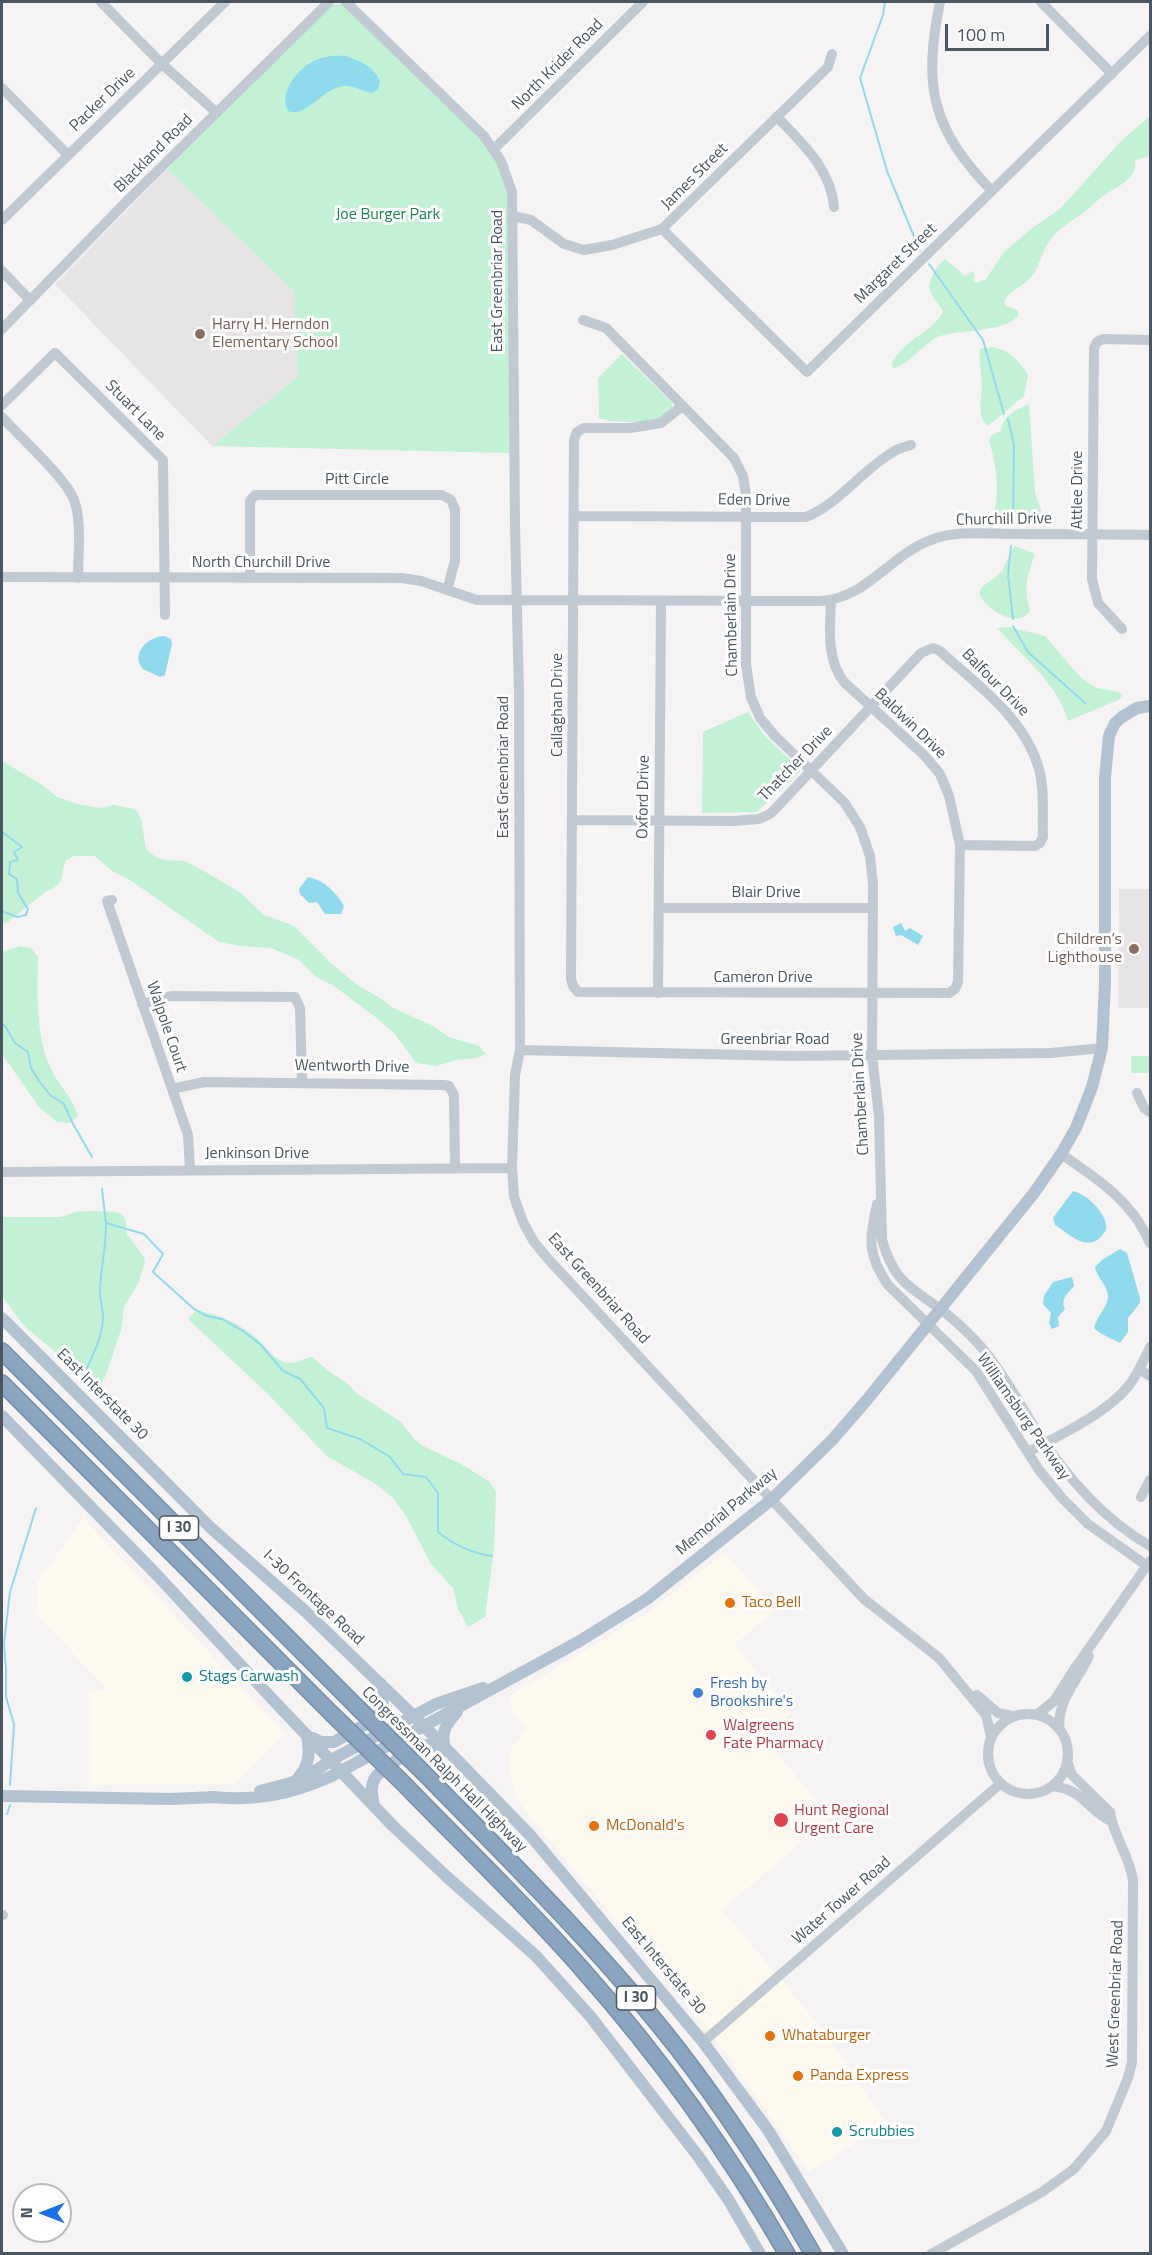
<!DOCTYPE html>
<html>
<head>
<meta charset="utf-8">
<style>
	body { margin:0 }
	#map { position:relative; width:1152px; height:2255px; overflow:hidden; background:#f5f3f3; font-family:"Titillium Web",sans-serif }
	canvas { display:block }
	.frame { position:absolute; inset:0; border:3px solid #4a5661; pointer-events:none }
	.north { position:absolute; left:12px; top:2183px; width:60px; height:60px; box-sizing:border-box; background:#fff; border:2px solid #b7bbc0; border-radius:50%; rotate:270deg; font-size:16px; font-weight:700; line-height:24px; text-align:center; color:#4a5661 }
	.north::after { content:''; display:block; margin:auto; width:21px; height:27px; background:#1a73e8; clip-path:polygon(50% 0,100% 100%,50% 72%,0 100%) }
	.scale { position:absolute; left:945px; top:24px; width:104px; height:27px; box-sizing:border-box; border:3px solid #4a5661; border-top:0; padding-left:8px; font-size:18px; line-height:21px; white-space:nowrap; color:#4a5661; -webkit-text-stroke:4px #fff; paint-order:stroke }
</style>
</head>
<body>
<div id="map">
<canvas width="1152" height="2255"></canvas>
<div class="frame"></div>
<div class="north">N</div>
<div class="scale">100 m</div>
</div>
<script>
const ctx = document.querySelector('canvas').getContext('2d');
ctx.lineJoin = 'round';
function fillPath(path, color) {
  ctx.fillStyle = color;
  ctx.fill(path, 'evenodd');
}
function stroke(path, color, width, dash) {
  ctx.strokeStyle = color;
  ctx.lineWidth = width;
  ctx.lineCap = dash ? 'butt' : 'round';
  ctx.setLineDash(dash || []);
  ctx.stroke(path);
}
function drawText(font, color, halo, rows, align = 'center') {
  ctx.font = font + ' "Titillium Web",sans-serif';
  ctx.lineWidth = 6;
  ctx.setLineDash([]);
  ctx.textBaseline = 'middle';
  ctx.strokeStyle = halo;
  ctx.fillStyle = color;
  for (const [text, x, y, turn = 0] of rows) {
    ctx.save();
    ctx.translate(x, y);
    ctx.rotate((+turn || 0) * Math.PI / 180);
    ctx.textAlign = isNaN(turn) ? turn : align;
    if (halo) ctx.strokeText(text, 0, 0);
    ctx.fillText(text, 0, 0);
    ctx.restore();
  }
}
fillPath(new Path2D(`
	M83,1518L285,1734L234,1784L89,1785V1691L108,1690L37,1615V1583Z
	M725,1553L775,1610L734,1645L791,1713L763,1738L831,1817L722,1910L823,2030L886,2123L809,2172L720,2045L525,1811L515,1795L509,1770L510,1750L527,1730L511,1708L510,1696L645,1614Z`), '#fdf9ef');
fillPath(new Path2D(`
	M167,169L294,291L299,377L212,446L55,284Z
	M1119,889H1150V1008H1118Z`), '#e6e4e5');
fillPath(new Path2D(`
	M336,4H343L480,138C496,159 505,177 508,203L509,453L212,446L298,377L294,291L167,169L331,6Z
	M1150,116V156L1135,160C1139,180 1111,189 1099,199C1094,203 1090,208 1086,211C1072,221 1055,230 1047,245C1041,255 1038,270 1030,278C1023,286 1011,290 1005,299V305L1018,311V316C1005,332 960,330 940,336C924,342 909,366 893,368L892,363C905,338 933,332 943,312C940,305 932,298 930,290C927,281 938,264 945,259L965,276L973,271L975,276L973,280L977,283L986,279L1004,252L1032,228L1060,209L1122,140Z
	M991,347C1007,348 1020,361 1028,375L1024,396L988,426C976,417 982,397 982,384C981,372 979,362 980,349Z
	M622,354L672,403V408C667,412 662,417 656,419C643,423 611,423 599,418L598,378Z
	M1029,404L1035,493L1041,509L1040,519C1026,526 1006,521 991,520C1002,496 996,465 989,440L992,435L1001,431C1002,416 1017,409 1029,404Z
	M1015,546L1035,554C1027,577 1023,586 1030,610C1019,631 986,609 979,594C981,584 994,580 1000,573C1007,566 1007,554 1015,546Z
	M1008,627L1045,636L1081,678L1097,688L1119,692L1122,696L1118,700L1068,721C1059,685 1022,656 997,628Z
	M748,712L764,735L800,769V772L757,812L702,813L703,732Z
	M2,761L41,784L57,797L81,805L102,808L113,805L135,809L141,818L146,849L154,856L164,860L185,861L204,871L241,893L264,915L294,926L332,964L356,984L383,1000L391,1007L431,1025L449,1037L479,1046L486,1054L477,1058L456,1060L436,1066L416,1063L395,1034L378,1019L334,986L315,976L299,960L271,948L240,946L219,942L130,880L112,871L95,856H74L65,861L61,881L54,888L45,892L8,922L2,924Z
	M20,946L31,948L38,957C37,992 36,1035 50,1067C58,1085 73,1098 78,1116L69,1123L57,1122L39,1107L2,1054V952Z
	M1131,1056H1150V1073H1131Z
	M90,1211L116,1212L121,1214L125,1218L127,1234L144,1257L145,1262L138,1284L124,1307L121,1330L107,1372L100,1388L95,1391L65,1360L25,1327L2,1296V1217H61L75,1212Z
	M196,1311C217,1313 241,1324 256,1338C267,1347 274,1362 290,1363C296,1363 305,1358 312,1357L330,1372L348,1384L355,1392L401,1422L414,1439L423,1446L461,1464L490,1482L496,1492L494,1549L485,1617L468,1627L458,1609L453,1588L431,1564L406,1516L393,1498L376,1484L328,1457L268,1394L188,1319Z`), '#c3f1d5');
fillPath(new Path2D(`
	M346,56C361,61 373,66 380,81L378,89L372,93C362,91 353,85 343,86C322,89 305,119 288,111C278,90 299,67 318,59C327,56 336,55 346,56Z
	M164,636L171,639L172,644L165,675L160,677L143,669C130,654 147,637 164,636Z
	M308,877C324,880 336,892 344,906L341,914H325L317,902L309,903L300,894L299,889Z
	M901,923L905,931L910,928L923,936L918,945L901,935L896,936L893,927Z
	M1073,1191C1087,1194 1109,1215 1106,1230C1090,1256 1072,1236 1055,1225L1053,1218Z
	M1120,1249L1127,1253L1140,1298V1303L1128,1318V1332L1120,1343L1100,1333L1094,1328C1096,1317 1109,1306 1108,1295C1107,1285 1097,1278 1095,1267L1102,1260Z
	M1072,1277L1074,1286C1068,1293 1060,1299 1065,1309L1058,1317L1059,1326L1052,1329L1049,1323L1051,1313L1043,1304L1044,1296L1053,1282Z`), '#90daee');
stroke(new Path2D(`
	M885,2L883,15L860,78L887,171L920,251
	M929,264L983,340L1004,414
	M1008,419L1014,445L1013,522
	M1011,546L1008,575L1013,619
	M1013,626L1028,652L1085,703
	M2,832L22,847L14,852L18,860L10,862L9,874L17,879L18,893L28,909L26,915L17,917L2,911
	M2,1024L5,1026L15,1043L28,1052L31,1068L39,1081L50,1095L64,1104L72,1122L92,1157
	M102,1189L106,1223L144,1234L163,1254L153,1272L194,1309L207,1316L222,1319L243,1331L261,1345L283,1371L300,1379L324,1408L327,1428L360,1439L390,1457L403,1474L426,1477L438,1493V1532C454,1545 471,1553 492,1556
	M84,1376C89,1361 98,1347 101,1332C106,1314 100,1306 100,1290C101,1268 106,1247 106,1224
	M10,1785L14,1724L6,1697V1670L4,1643L10,1592L36,1508
	M7,1814L10,1805`), '#90daee', 2);
const highway = new Path2D(`
	M2,1351L355,1705
	M2,1383L331,1713
	M423,1772C510,1861 601,1950 678,2049C728,2114 772,2182 813,2254
	M402,1782C462,1844 525,1904 582,1969C659,2056 729,2153 787,2254`);
stroke(highway, '#7690ad', 18);
stroke(new Path2D(`
	M101,2L162,64L217,113
	M346,2L484,136L501,161L512,192L515,525L519,695L520,1050L515,1075L512,1168L514,1197L523,1222L534,1242L550,1261L864,1599L939,1658L986,1715L991,1736
	M940,2C923,86 931,128 992,191
	M1041,2L1112,74
	M2,88L68,155
	M777,117C802,143 831,169 834,207
	M494,149L643,2
	M513,216L531,220L564,244L584,250L612,245L662,229L828,67L832,54
	M2,220L225,2
	M662,229L807,372L1150,36
	M2,271L30,300
	M583,320L606,328L734,458L743,476L746,495V665L751,697L760,718L775,736L844,802L860,827L870,856L873,884L872,1055L879,1116L882,1240C895,1284 910,1286 943,1311C957,1322 971,1335 983,1349C1003,1373 1017,1399 1033,1425C1063,1473 1101,1518 1150,1546
	M2,329L127,201L329,2
	M2,405L55,353L163,460L165,615
	M682,406L661,423L630,428H584L577,432L574,440L571,979L573,986L578,992L949,993L955,989L958,982L960,845L949,796L940,774L924,755L844,682C826,659 830,628 831,600
	M2,417C20,437 65,477 74,500C82,520 78,556 78,578
	M574,516L806,517C840,503 862,470 893,452C898,448 905,447 911,445
	M2,577L402,578L421,581L477,600H517L821,601C867,598 890,555 931,540C956,530 987,534 1013,534C1059,534 1105,534 1150,535
	M250,578V501L255,495H442L451,500L455,509V561L447,590
	M1122,629L1098,603L1092,579L1094,348L1097,342L1103,339L1150,340
	M572,820L733,821L759,819L770,814L778,806L921,653L933,648L940,651C977,685 1025,718 1039,769C1045,790 1042,815 1043,837L1040,843L1035,846L960,845
	M112,900L107,901L188,1135L190,1169
	M659,908H873
	M658,993L661,601
	M142,1004L171,996L295,997L300,1008L302,1082
	M520,1050L791,1056L1051,1053L1102,1048
	M172,1089L204,1082L444,1085L449,1086L454,1095L455,1168
	M1137,1093L1144,1108L1150,1112
	M1061,1154C1098,1179 1132,1201 1150,1243
	M2,1172L512,1168
	M877,1204C869,1239 867,1254 888,1285L976,1371L1039,1470L1062,1498L1088,1524L1150,1568
	M1139,1369L1150,1376
	M1028,1452C1059,1436 1109,1412 1130,1384C1138,1373 1144,1360 1150,1347
	M1141,1497L1150,1480
	M977,1695L998,1713L1012,1716
	M988 1754a40 40 0 1 1 80 0a40 40 0 1 1-80 0Z
	M1038,1714L1054,1701L1075,1668L1150,1561
	M1060,1730C1055,1703 1079,1679 1089,1656
	M1052,1786C1085,1790 1086,1809 1111,1821
	M2,1915H3
	M703,2042L1001,1783
	M931,2254L1042,2192L1074,2169L1106,2131L1128,2078L1132,2062L1133,1880C1129,1855 1113,1835 1110,1812L1072,1775L1067,1761`), '#c1cad2', 10);
stroke(new Path2D(`
	M2,1318L211,1528L306,1612L424,1726L530,1835L703,2042L768,2130L843,2254
	M2,1416L156,1574L276,1703L393,1826L446,1876L536,1956L590,2016L698,2156L728,2199L760,2254
	M313,1738L321,1742H334L377,1718L383,1706L381,1684
	M445,1748C440,1732 447,1723 457,1712
	M298,1778C310,1765 310,1752 307,1735
	M260,1791L291,1783L311,1774L331,1760L436,1704L483,1688
	M2,1796L170,1799L216,1797
	M210,1797C257,1801 289,1795 332,1776L578,1642L647,1599L771,1500L832,1440L866,1401L1034,1193L1061,1154L1076,1128L1092,1087L1102,1048L1105,983V777L1109,736L1115,723L1122,717L1137,708L1150,706
	M374,1805C372,1796 370,1786 375,1778C381,1769 418,1745 428,1745C434,1745 440,1749 446,1751`), '#b3c2d1', 12);
stroke(highway, '#8ba5c1', 15);
const highwayBridge = new Path2D(`
	M355,1705L423,1772
	M331,1713L402,1782`);
stroke(highwayBridge, '#7690ad', 18, []);
stroke(highwayBridge, '#8ba5c1', 15);
for (const [x, y, r, color] of [
	[200,334,6,"#8d6e63"],
	[1134,949,6,"#8d6e63"],
	[730,1603,6,"#e8710a"],
	[187,1677,6,"#0f9aa8"],
	[698,1693,6,"#3f7fe0"],
	[711,1735,6,"#e0444e"],
	[781,1820,8,"#e0444e"],
	[594,1826,6,"#e8710a"],
	[770,2036,6,"#e8710a"],
	[798,2076,6,"#e8710a"],
	[837,2132,6,"#0f9aa8"]
]) {
  const dot = new Path2D();
  dot.arc(x, y, r, 0, 2 * Math.PI);
  ctx.fillStyle = color;
  ctx.fill(dot);
  stroke(dot, '#fff', 2);
}
for (const [x, y, w] of [
	[179,1528,39],
	[636,1998,39]
]) {
  const box = new Path2D();
  box.roundRect(x - w / 2, y - 12, w, 24, 4.5);
  ctx.fillStyle = '#fff';
  ctx.fill(box);
  stroke(box, '#4a5661', 1.5);
}
drawText('bold 15px', '#4a5661', null, [
	["I 30",179,1528],
	["I 30",636,1998]
]);
drawText('16px', '#4a5661', '#fff', [
	["North Krider Road",558,65,-45],
	["Packer Drive",103,100,-44],
	["Blackland Road",154,154,-45],
	["James Street",695,177,-45],
	["Margaret Street",896,264,-44],
	["East Greenbriar Road",498,281,-90],
	["Stuart Lane",135,411,45],
	["Pitt Circle",357,480],
	["Attlee Drive",1078,490,-90],
	["Eden Drive",754,501,1],
	["Churchill Drive",1004,520,-1],
	["North Churchill Drive",261,563],
	["Chamberlain Drive",732,615,-91],
	["Balfour Drive",995,683,45],
	["Callaghan Drive",558,705,-90],
	["Baldwin Drive",910,724,44],
	["Thatcher Drive",796,764,-46],
	["East Greenbriar Road",504,767,-90],
	["Oxford Drive",644,797,-89],
	["Blair Drive",766,893],
	["Cameron Drive",763,978],
	["Walpole Court",166,1027,71],
	["Greenbriar Road",775,1040],
	["Wentworth Drive",352,1067,1],
	["Chamberlain Drive",861,1094,-93],
	["Jenkinson Drive",257,1154],
	["East Greenbriar Road",598,1289,48],
	["East Interstate 30",102,1395,45],
	["Williamsburg Parkway",1023,1417,55],
	["Memorial Parkway",727,1512,-40],
	["I-30 Frontage Road",313,1598,43],
	["Congressman Ralph Hall Highway",444,1770,45],
	["Water Tower Road",842,1901,-41],
	["East Interstate 30",663,1966,50],
	["West Greenbriar Road",1116,1994,-88]
]);
drawText('16px', '#17864f', '#fff', [
	["Joe Burger Park",388,215]
]);
drawText('16px', '#785e54', '#fff', [
	["Harry H. Herndon",212,325],
	["Elementary School",212,343],
	["Children’s",1122,940,"right"],
	["Lighthouse",1122,958,"right"]
], 'left');
drawText('16px', '#c56008', '#fff', [
	["Taco Bell",742,1603],
	["McDonald's",606,1826],
	["Whataburger",782,2036],
	["Panda Express",810,2076]
], 'left');
drawText('16px', '#0d838f', '#fff', [
	["Stags Carwash",199,1677],
	["Scrubbies",849,2132]
], 'left');
drawText('16px', '#366cbe', '#fff', [
	["Fresh by",710,1684],
	["Brookshire's",710,1702]
], 'left');
drawText('16px', '#be3a42', '#fff', [
	["Walgreens",723,1726],
	["Fate Pharmacy",723,1744],
	["Hunt Regional",794,1811],
	["Urgent Care",794,1829]
], 'left');
</script>
</body>
</html>
